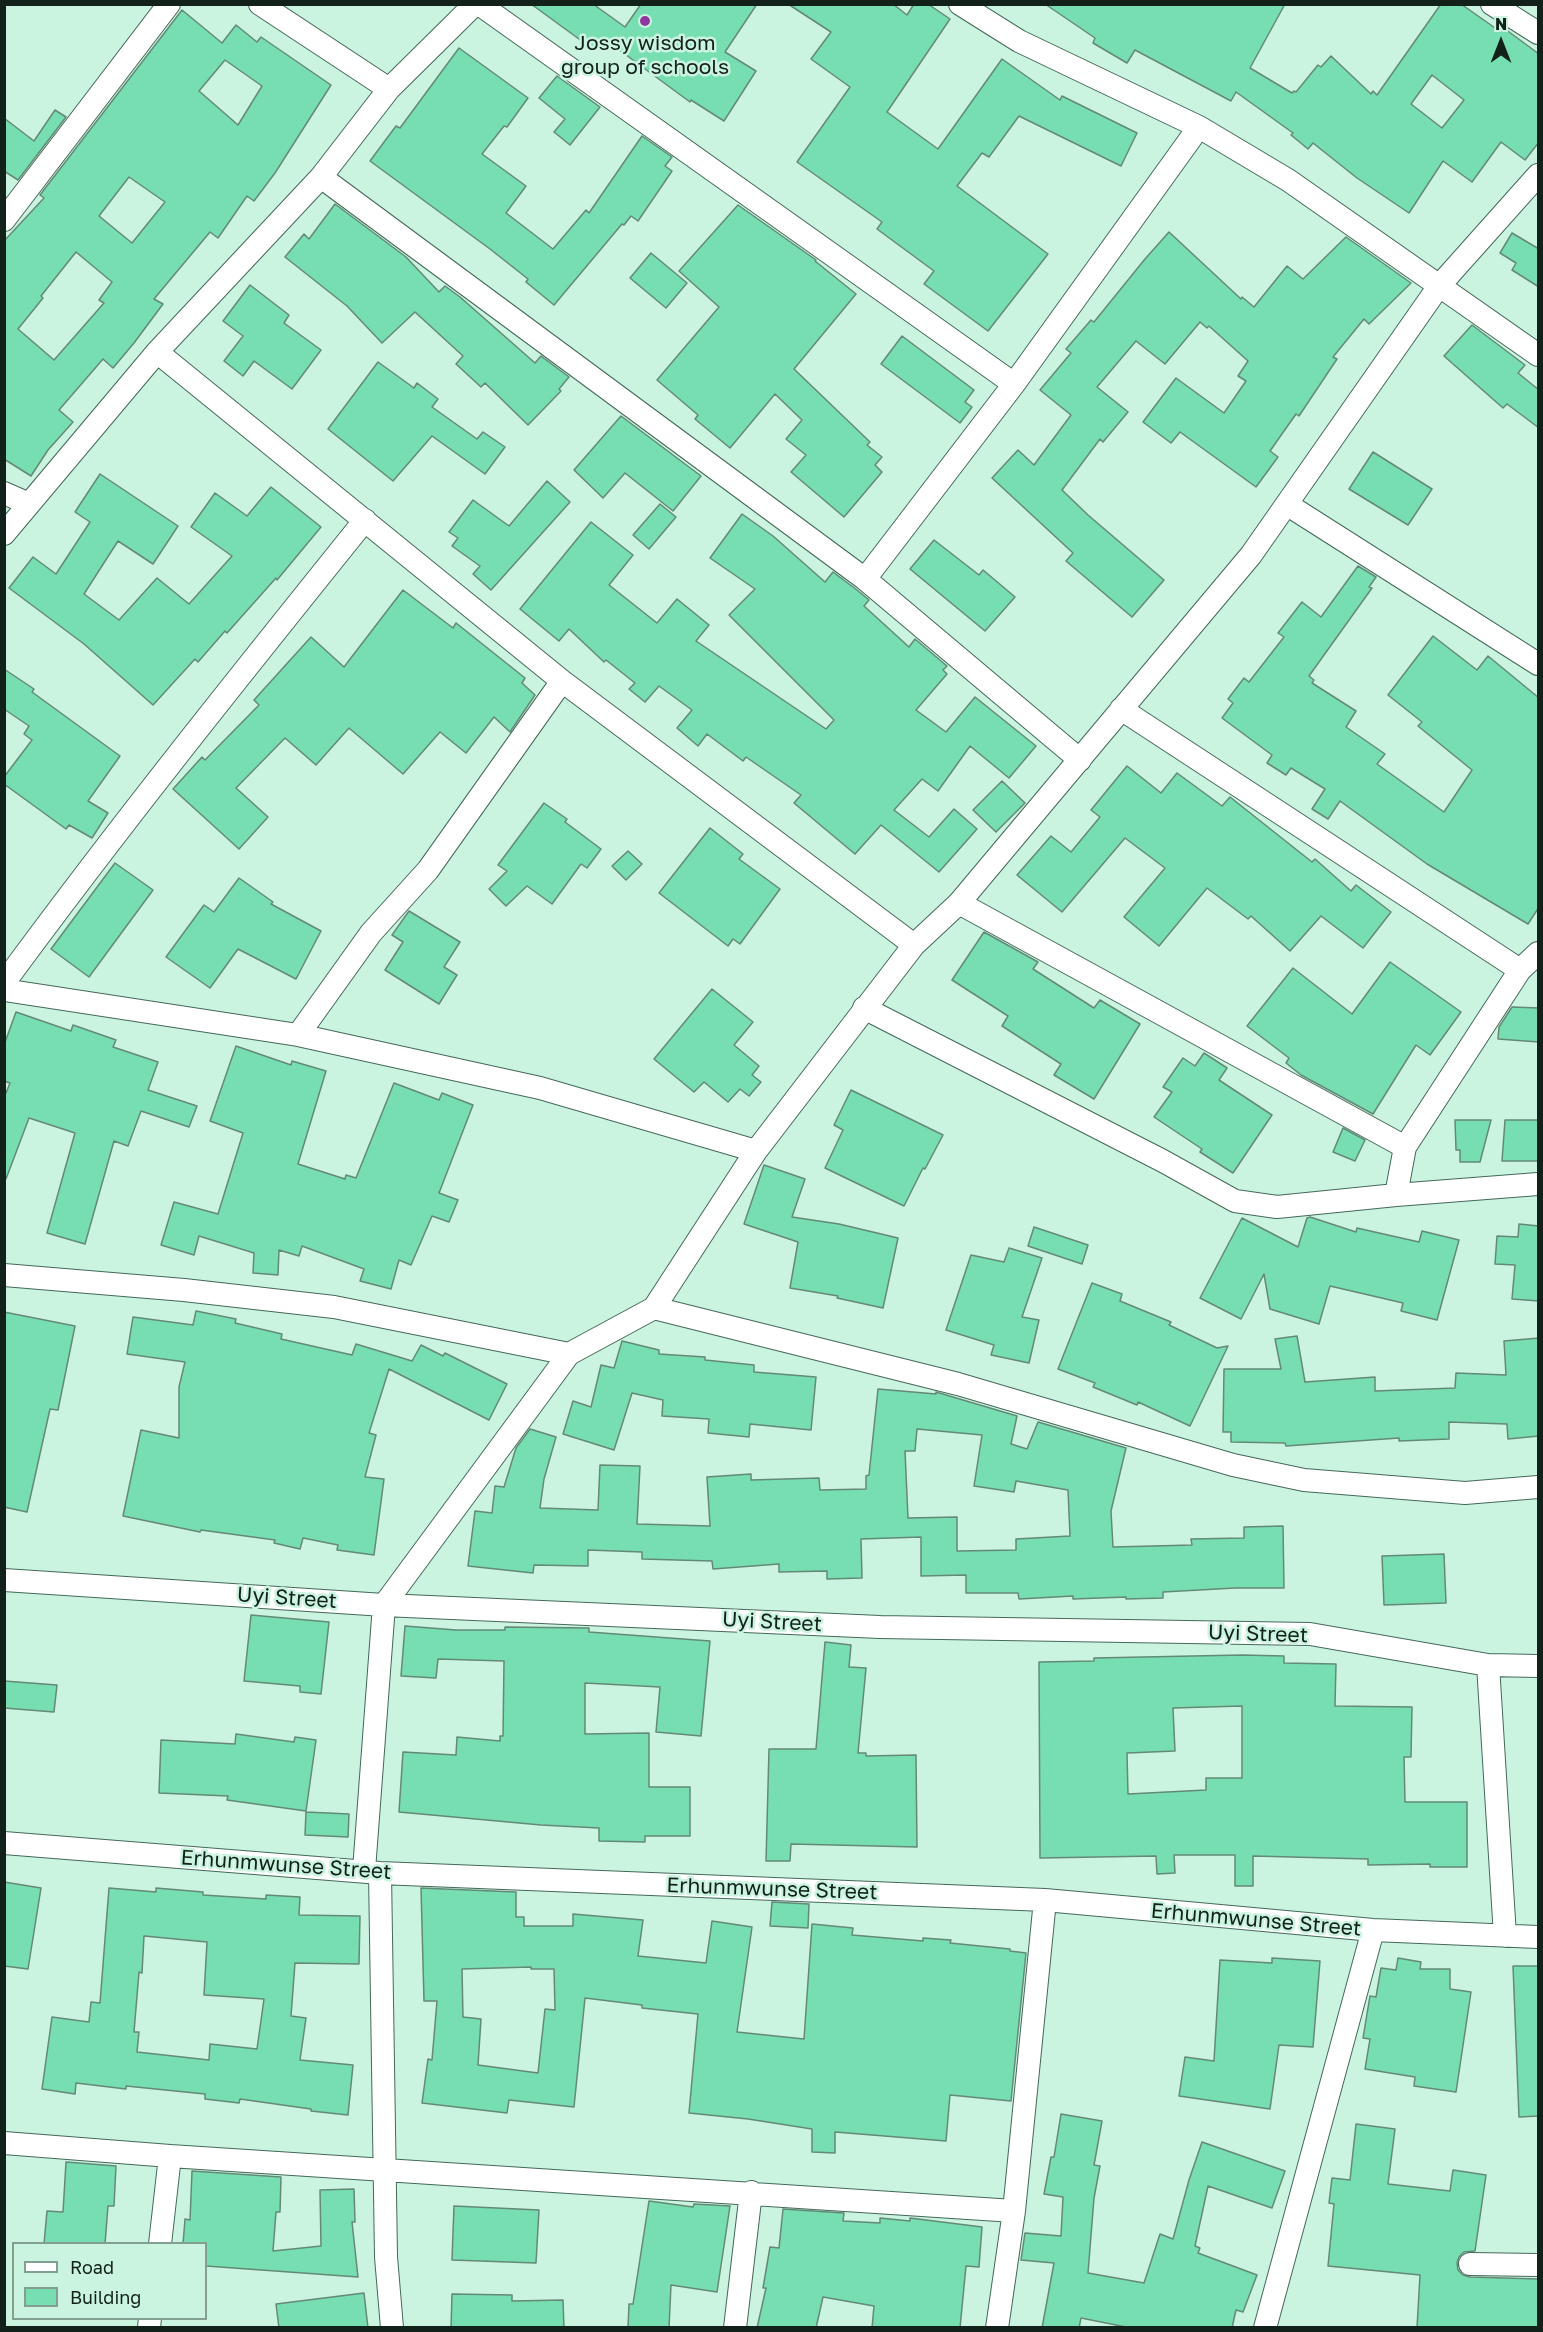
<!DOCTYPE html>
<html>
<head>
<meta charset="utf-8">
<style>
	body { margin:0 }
	#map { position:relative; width:1543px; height:2332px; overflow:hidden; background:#cbf4e0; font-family:"Golos Text",sans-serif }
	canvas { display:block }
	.frame { position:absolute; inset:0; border:6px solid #12211a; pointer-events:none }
	.legend { position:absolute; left:12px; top:2242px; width:195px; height:78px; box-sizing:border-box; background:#cbf4e0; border:2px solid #81a091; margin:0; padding:8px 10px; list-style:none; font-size:18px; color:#12211a }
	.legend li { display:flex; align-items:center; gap:12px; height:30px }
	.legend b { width:30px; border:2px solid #81a091 }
	.north { position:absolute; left:1471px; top:12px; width:60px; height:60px; -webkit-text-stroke:4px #cbf4e0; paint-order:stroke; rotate:0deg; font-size:16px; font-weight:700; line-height:24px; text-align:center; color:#12211a }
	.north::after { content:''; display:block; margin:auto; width:21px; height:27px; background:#12211a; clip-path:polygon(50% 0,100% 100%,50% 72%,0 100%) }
</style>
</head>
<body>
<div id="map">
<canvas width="1543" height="2332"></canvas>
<div class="frame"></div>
<ul class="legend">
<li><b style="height:8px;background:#fff"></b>Road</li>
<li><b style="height:16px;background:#76deb1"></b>Building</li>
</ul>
<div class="north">N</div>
</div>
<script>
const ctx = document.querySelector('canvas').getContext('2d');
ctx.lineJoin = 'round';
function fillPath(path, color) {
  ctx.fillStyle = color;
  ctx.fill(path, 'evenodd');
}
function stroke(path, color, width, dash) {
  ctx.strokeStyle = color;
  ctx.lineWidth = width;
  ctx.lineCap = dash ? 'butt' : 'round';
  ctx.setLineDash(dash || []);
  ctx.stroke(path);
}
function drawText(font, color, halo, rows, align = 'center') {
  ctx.font = font + ' "Golos Text",sans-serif';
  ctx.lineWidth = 5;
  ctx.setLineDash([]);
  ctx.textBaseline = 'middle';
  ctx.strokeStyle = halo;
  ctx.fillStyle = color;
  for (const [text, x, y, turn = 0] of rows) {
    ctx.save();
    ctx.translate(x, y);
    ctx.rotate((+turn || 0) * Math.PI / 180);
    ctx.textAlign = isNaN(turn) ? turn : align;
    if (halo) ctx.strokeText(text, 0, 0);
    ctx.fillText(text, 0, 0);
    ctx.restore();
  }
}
const building = new Path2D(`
	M531,4H593L625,27L641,4H757L725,52L756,71L724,121L691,100L690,102L603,38L594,50Z
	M788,4H893L907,15L914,4H928L950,19L887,112L938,149L1002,59L1060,100L1062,96L1137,133L1121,166L1019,116L989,157L982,153L957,186L1048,254L988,331L924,284L934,271L877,229L882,222L797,162L850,87L811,59L831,32Z
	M1045,4H1285L1250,68L1292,93L1294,91L1296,92L1318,65L1321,67L1331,56L1371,94L1373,91L1377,95L1441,4H1461L1498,30L1501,26L1539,54V142L1525,160L1501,142L1472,182L1443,161L1409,213L1357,178L1313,143L1308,149L1291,135L1293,133L1236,92L1231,101L1135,50L1127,63L1093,43L1095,38ZM1432,75L1464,100L1442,128L1411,104Z
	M182,10L222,43L236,25L257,42L261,37L331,85L275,173L254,201L247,196L218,238L210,232L154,299L163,304L134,343L113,368L103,359L59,410L73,422L48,450L31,476L4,459V241L44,198L40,195ZM225,60L262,86L238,125L199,91ZM129,177L165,202L132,243L99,216ZM76,252L112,282L99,300L104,303L54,360L18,329L43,298L41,296Z
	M459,48L528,98L507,127L504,126L482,154L526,186L506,213L553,249L586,210L589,213L642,136L672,157L665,166L672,171L638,221L631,216L624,225L622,224L554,305L526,282L528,279L490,249L370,161L396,126L400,128Z
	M557,76L600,107L570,145L554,132L565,119L539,98Z
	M55,110L66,117L18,180L4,171V118L34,141Z
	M335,204L406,257L439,292L445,286L460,297L535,363L541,356L569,377L559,389L561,391L528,425L485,383L481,387L456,364L463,356L415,312L382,343L347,306L285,257L304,234L309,239Z
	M738,205L816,260L815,261L856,294L794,369L870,442L867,445L882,457L875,465L882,472L844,517L791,472L806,455L786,439L802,420L775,394L730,448L695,419L698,415L657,380L719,307L679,271Z
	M1169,232L1241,299L1242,297L1254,307L1287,266L1303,279L1346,237L1411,283L1369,324L1364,319L1333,357L1337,359L1299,416L1296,414L1270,451L1278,457L1256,487L1180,432L1171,443L1143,422L1176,378L1224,413L1246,381L1238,376L1248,361L1209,326L1207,328L1200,322L1165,364L1136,341L1097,387L1128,412L1103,442L1100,439L1062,490L1088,515L1164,580L1132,617L1066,561L1073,553L992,478L1018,450L1034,465L1071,415L1040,390L1071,353L1066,349L1091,320L1094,322L1145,259Z
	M1512,233L1539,249V287L1512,270L1516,263L1500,253Z
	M651,253L687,283L666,308L630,278Z
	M250,285L289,315L284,323L321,350L292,389L254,361L243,376L224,361L243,336L223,321Z
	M1472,325L1525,365L1518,373L1539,390V428L1507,404L1503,408L1444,356Z
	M902,336L974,390L965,402L972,407L960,423L881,364Z
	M378,362L414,388L417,383L438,399L432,407L477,439L483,432L505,447L485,474L432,436L393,481L328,429Z
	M621,416L701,476L673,511L625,473L603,498L574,470Z
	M1373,452L1432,489L1408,525L1349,489Z
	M100,474L178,526L153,564L118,541L84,594L119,620L157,578L189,604L232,556L191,527L215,493L247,516L271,487L321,527L277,580L276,578L227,633L225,631L198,662L195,659L153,705L84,644L9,588L33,557L56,574L90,522L75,512Z
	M547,481L570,502L491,590L473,574L480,566L452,546L458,538L449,532L473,500L509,526Z
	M660,504L676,517L649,549L633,535Z
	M742,514L773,536L825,582L833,572L857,590L869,600L864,606L909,647L915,639L947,666L943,670L947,674L916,710L946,732L975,697L1036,746L1009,778L970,746L938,791L922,779L894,810L929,837L954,809L977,829L939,872L881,825L855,854L794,803L801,795L746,757L743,761L707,734L698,746L677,728L692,710L659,686L645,702L629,689L635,683L606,660L604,662L569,629L559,641L520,609L591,522L633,555L609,585L657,623L677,599L709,625L696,641L826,729L834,720L729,615L755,589L710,558Z
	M934,540L979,575L983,570L1015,597L985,631L910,569Z
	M1358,566L1376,577L1369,587L1372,588L1309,676L1314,680L1312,683L1356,711L1346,727L1385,754L1377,764L1444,812L1472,770L1418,726L1422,722L1388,695L1433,636L1477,670L1488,656L1539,698V907L1528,924L1427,864L1340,801L1328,819L1312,809L1325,789L1291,768L1286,775L1267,763L1272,755L1222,718L1233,703L1228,699L1244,678L1249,682L1284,637L1278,633L1302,602L1321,617Z
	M403,590L453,628L456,623L525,678L522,683L535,695L510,732L494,717L466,753L440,732L403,774L349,728L316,765L285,738L236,788L268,817L239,849L173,789L202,757L205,760L259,705L254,700L311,637L344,667Z
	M4,669L34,689L32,692L120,756L88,801L108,813L92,838L69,825L66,829L4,784V777L32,740L24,734L29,726L4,709Z
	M1127,766L1161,793L1177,773L1222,806L1230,797L1312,862L1315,859L1351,891L1356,885L1391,912L1363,948L1321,916L1290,951L1251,916L1248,919L1207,888L1159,946L1124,917L1165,868L1125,838L1062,912L1017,875L1051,836L1071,852L1100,817L1091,810Z
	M1002,781L1025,803L996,832L973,810Z
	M544,803L567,819L565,822L601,849L587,868L581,864L552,904L527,886L506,906L489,889L507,871L498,865Z
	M710,828L743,854L739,859L780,889L740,944L733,939L728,946L659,893Z
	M628,851L642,864L626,880L612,866Z
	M115,863L153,890L89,977L51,949Z
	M239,878L273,902L271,904L321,931L296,979L238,949L210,988L166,957L204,905L214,912Z
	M409,911L460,942L444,967L457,975L439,1004L385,970L403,942L392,935Z
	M984,932L1038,962L1033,969L1094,1008L1100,1000L1140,1024L1094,1099L1054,1075L1061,1064L1002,1026L1008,1016L952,980Z
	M1390,962L1461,1012L1430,1055L1416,1045L1373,1114L1301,1075L1286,1063L1289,1058L1247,1026L1293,968L1352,1014Z
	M712,989L753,1022L734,1045L759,1066L752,1075L761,1082L749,1096L740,1089L728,1102L704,1082L694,1092L654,1059Z
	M1512,1007L1539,1008V1042L1498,1039L1499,1027Z
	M16,1012L71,1031L73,1025L116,1040L113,1047L158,1062L148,1090L197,1106L189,1127L141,1111L128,1146L114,1141L85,1244L47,1233L75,1133L29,1118L6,1179H4V1098L10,1083L4,1081V1045Z
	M236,1046L291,1065L292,1061L326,1071L298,1164L345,1179L346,1175L356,1178L394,1083L439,1100L442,1093L473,1105L439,1193L458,1200L449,1222L432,1216L411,1265L399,1260L391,1289L360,1281L364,1269L302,1246L299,1256L279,1250L278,1275L253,1273L254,1253L199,1236L194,1255L161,1245L174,1202L218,1214L243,1133L210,1121Z
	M1204,1053L1227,1068L1219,1080L1272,1115L1233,1173L1200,1152L1202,1149L1154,1117L1172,1092L1163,1087L1183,1058L1195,1066Z
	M851,1090L943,1135L925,1169L923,1168L904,1206L825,1168L843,1130L834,1125Z
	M1455,1120H1491L1480,1162H1460V1150H1456Z
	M1505,1120H1539V1161H1502Z
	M1343,1128L1365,1140L1355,1161L1333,1152Z
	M764,1165L805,1179L792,1217L839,1224L898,1238L883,1308L837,1298L838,1296L790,1288L798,1242L744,1224Z
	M1310,1217L1356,1232L1357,1228L1419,1242L1422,1231L1459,1240L1437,1320L1401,1311L1403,1303L1330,1286L1319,1324L1270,1309L1264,1274L1241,1319L1200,1298L1242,1218L1298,1247L1307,1218Z
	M1519,1224L1539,1226V1301L1512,1299L1515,1265L1495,1264L1497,1236L1518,1237Z
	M1034,1227L1088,1245L1082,1264L1028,1246Z
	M1009,1248L1042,1258L1022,1317L1039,1320L1029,1363L991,1355L994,1345L946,1330L971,1255L1004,1262Z
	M1092,1283L1122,1294L1120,1301L1171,1322L1169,1325L1217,1348L1228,1346L1190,1426L1138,1402L1137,1405L1093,1387L1095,1383L1058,1369Z
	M196,1311L236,1319L235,1323L282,1334L281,1339L352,1355L356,1344L412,1361L421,1345L443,1356L445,1353L507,1384L489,1420L389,1369L369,1433L376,1435L365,1477L384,1479L374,1555L337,1550L338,1545L303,1538L300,1549L274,1543L275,1540L201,1530L200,1532L123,1516L141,1430L179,1438V1387L185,1362L127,1354L133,1317L193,1325Z
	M4,1312L75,1326L58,1410L50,1409L27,1512L4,1507Z
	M1297,1336L1305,1382L1375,1377V1391L1455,1388L1456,1373L1506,1375L1504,1341L1539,1338V1436L1508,1439L1507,1424L1449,1422V1439L1399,1441V1438L1286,1446L1285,1443L1231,1442V1432H1223L1224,1369H1281L1275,1339Z
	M622,1341L659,1350V1354L705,1357V1360L754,1365V1372L816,1377L811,1430L750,1424L749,1437L708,1433L709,1419L662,1416L663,1400L632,1393L614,1450L563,1434L573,1401L591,1407L601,1365L614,1368Z
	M878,1389L936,1394V1392L1017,1416L1011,1444L1027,1449L1038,1422L1126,1448L1111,1511L1113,1547L1192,1545L1191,1539L1244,1538V1527L1283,1526L1284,1588H1235L1163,1592V1598L1126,1599V1597L1073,1599V1596L1019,1599L1018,1593H966V1575L921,1576V1537L861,1539L862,1578L827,1579V1571L779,1572V1564L713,1569L712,1561L642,1559V1552L588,1550V1566L534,1565L533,1573L468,1566L475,1511L492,1513L495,1486L504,1487L516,1448L530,1429L556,1437L544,1479L540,1508L598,1510L600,1465L640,1466L637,1524L710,1526L707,1477L751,1474V1480L819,1478L820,1490L866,1489V1476L869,1475ZM917,1429L982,1435L974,1486L1014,1492L1016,1481L1068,1490L1070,1536L1016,1539V1550L957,1551V1517L908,1518L905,1451H915Z
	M1444,1554L1446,1603L1384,1605L1382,1556Z
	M251,1615L329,1622L321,1694L300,1692V1686L244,1681Z
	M405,1626L456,1630H505V1627L589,1628V1632L710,1641L701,1736L656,1732L660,1687L585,1683V1734L649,1733V1787H690V1836H645V1842L599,1841V1828L541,1825L399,1812L403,1752L456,1755L457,1737L500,1741V1736H503L504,1661L438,1659L436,1678L401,1676Z
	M825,1642L851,1645L849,1667L866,1668L858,1753H866V1756L916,1755L917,1847L791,1844L790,1861H766L769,1749H816Z
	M1242,1655L1284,1656V1663L1336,1664L1335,1706L1412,1707L1411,1757H1404L1405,1802H1467V1867H1430V1864L1368,1865V1859L1253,1856V1886H1235V1855H1174L1175,1873L1157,1874L1156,1856L1040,1858L1039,1662L1094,1661V1658ZM1242,1706V1778H1206V1790L1128,1794L1127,1753L1175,1751L1173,1708Z
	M4,1681L57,1685L54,1712L4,1708Z
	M236,1734L294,1742L295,1737L316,1740L306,1811L227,1800L228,1796L159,1793L161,1740L235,1744Z
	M306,1812L349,1814L348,1837L305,1835Z
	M4,1882L41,1888L28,1969L4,1966Z
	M109,1888L156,1892V1888L203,1892V1895L266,1899V1895L300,1897L299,1915L360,1916L359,1964L295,1963L291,2016L306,2018L300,2060L353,2065L348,2115L311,2111V2109L240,2099L239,2103L205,2099V2094L126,2086V2089L76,2083L75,2094L42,2089L52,2017L89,2022L91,2002L100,2003ZM144,1936L207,1942L204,1995L264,1999L257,2049L210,2044L209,2060L137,2052L139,2032H134L139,1972L142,1973Z
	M421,1888L516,1892V1917H524V1926H573V1914L643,1920L638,1956L706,1963L712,1921L752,1927L737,2032L804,2039L812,1924L853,1928L852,1935L923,1941V1938L951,1940L950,1943L1010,1949V1951L1026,1953L1011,2101L950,2095L946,2141L835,2132V2153L812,2152V2129L748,2119L689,2113L698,2014L642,2008V2005L585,1998L574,2107L509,2100L507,2113L422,2103L428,2059L432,2060L437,2001H424ZM531,1967V1969H554L555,2010L545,2009L538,2073L478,2065L481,2019L463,2017L462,1969Z
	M772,1902L809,1904L808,1928L770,1926Z
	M1272,1958L1320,1961L1313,2047L1279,2045L1270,2109L1179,2096L1185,2057L1214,2061L1220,1960L1272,1963Z
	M1398,1958L1421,1962L1420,1969H1450V1989L1471,1992L1456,2092L1414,2086L1415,2077L1365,2069L1370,2039L1363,2038L1370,1996L1376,1997L1381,1968L1396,1970Z
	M1513,1966H1539V2116L1519,2117Z
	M1061,2114L1102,2121L1094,2165L1100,2166L1094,2198L1088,2273L1144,2283L1160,2234L1173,2239L1189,2180L1202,2142L1285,2171L1272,2208L1208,2186L1195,2246L1200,2248L1198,2253L1257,2275L1243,2312L1236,2310L1232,2328H1131L1081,2318L1079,2328H1042L1054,2263L1021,2260L1025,2233L1061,2236L1063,2197L1044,2194L1051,2157H1054Z
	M1356,2124L1395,2129L1388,2184L1450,2191L1453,2170L1486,2175L1475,2251L1464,2252L1459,2257L1457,2263L1458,2270L1463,2275L1470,2277L1539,2279V2328H1417L1420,2275L1328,2266L1334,2204L1329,2203L1332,2178L1350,2180Z
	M66,2162L116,2166L114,2206H108L105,2244H44L47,2211L63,2212Z
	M192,2171L281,2177L280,2212H276L273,2251L321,2246L320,2190L354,2189L355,2222H352L358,2277L206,2266V2244H183L185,2219L190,2220Z
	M649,2201L693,2207L694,2204L730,2206L717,2292L671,2285L669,2328H628L629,2304H633Z
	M454,2206L539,2210L536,2263L452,2260Z
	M783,2209L844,2213L843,2221L880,2223V2218L910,2221V2218L982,2227L979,2267L966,2266L960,2328H872L874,2306L823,2297L816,2328H757L766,2288H763L770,2247L779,2248Z
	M364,2293L368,2328H279L276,2304Z
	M452,2294L512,2295V2301L563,2300L564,2328H451Z`);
fillPath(building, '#76deb1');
stroke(building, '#648977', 1.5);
const minor = new Path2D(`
	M260,4L389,89
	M479,4L1014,384
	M960,4L1019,41L1199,127L1288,180L1538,355
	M1492,4L1538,33
	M321,177L865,579L1080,760
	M4,220L169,4
	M157,352L562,681L914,945
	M4,493L29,504
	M1288,505L1538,664
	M4,534L157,352L321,177L389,89L475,4
	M865,579L1014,384L1199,127
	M1121,709L1520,970
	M959,903L1405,1147
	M4,983C120,825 242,673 365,520
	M4,990L298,1035L540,1088L756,1151
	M864,1008L1163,1161L1235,1201L1277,1207L1396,1195L1538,1184
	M298,1035L371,933L428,870L562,681
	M1396,1195L1405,1147L1520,970L1538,953
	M4,1275L184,1290L334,1307L569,1354
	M654,1308L958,1384L1233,1465L1304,1480L1465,1493L1538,1487
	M4,1580L384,1605L880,1627L1310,1634L1488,1665L1538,1666
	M1488,1665L1505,1936
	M4,1843L380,1873L1045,1900L1373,1930L1538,1937
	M364,1870L384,1605L569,1354L654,1308L756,1151L914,945L959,903L1251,555L1439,286L1538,175
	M380,1873L386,2257L392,2328
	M4,2143L170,2156L1014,2211
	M160,2244L170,2156
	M1470,2264L1538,2265
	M149,2328L150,2318
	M735,2328L751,2192
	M997,2328L1014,2211L1045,1900
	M1265,2328L1373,1930`);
stroke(minor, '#446958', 24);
stroke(minor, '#fff', 22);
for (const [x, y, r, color] of [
	[645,21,6,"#9036a1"]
]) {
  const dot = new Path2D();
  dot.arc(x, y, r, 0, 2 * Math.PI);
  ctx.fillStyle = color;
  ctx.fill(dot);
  stroke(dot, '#cbf4e0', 2);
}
drawText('21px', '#12211a', '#cbf4e0', [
	["Jossy wisdom",645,43],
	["group of schools",645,67]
]);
drawText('21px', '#12211a', '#cbf4e0', [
	["Uyi Street",287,1598,4],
	["Uyi Street",772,1622,3],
	["Uyi Street",1258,1634,2],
	["Erhunmwunse Street",286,1865,4],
	["Erhunmwunse Street",772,1889,2],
	["Erhunmwunse Street",1256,1920,5]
]);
</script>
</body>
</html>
